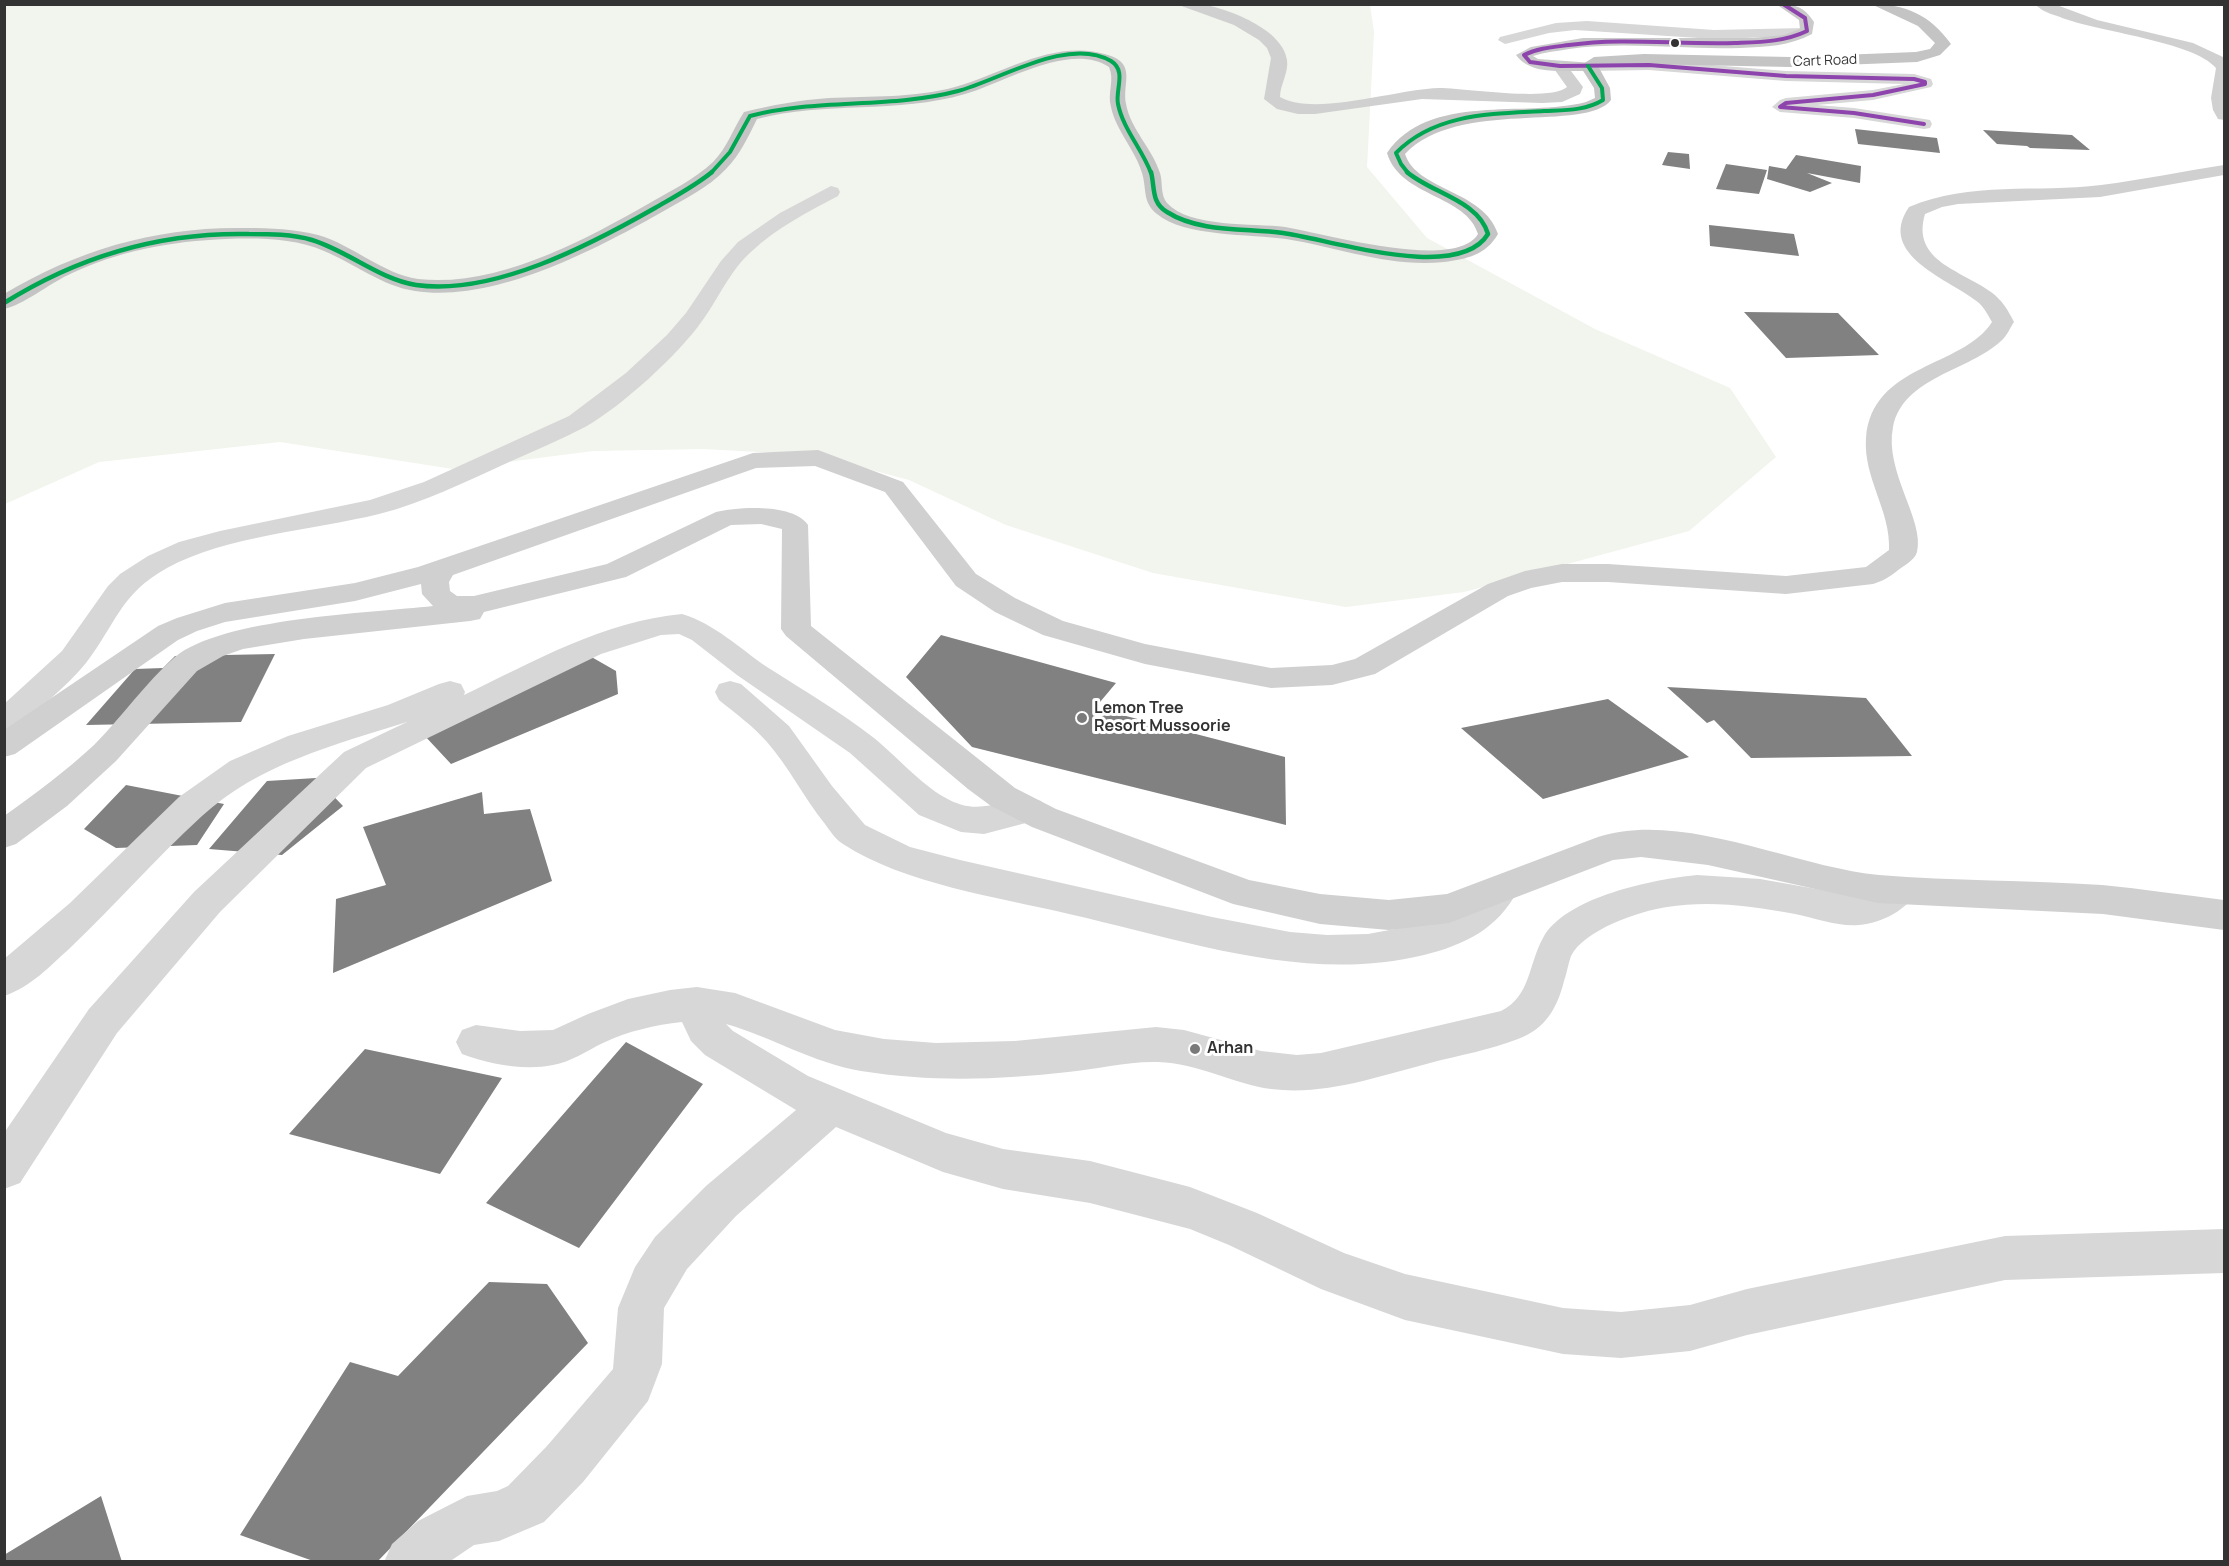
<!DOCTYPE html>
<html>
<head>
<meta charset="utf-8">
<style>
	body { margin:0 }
	#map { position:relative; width:2229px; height:1566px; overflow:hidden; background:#fff; font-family:Manrope,sans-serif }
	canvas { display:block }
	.frame { position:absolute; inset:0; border:6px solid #333; pointer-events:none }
</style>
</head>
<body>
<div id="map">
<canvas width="2229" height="1566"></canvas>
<div class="frame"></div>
</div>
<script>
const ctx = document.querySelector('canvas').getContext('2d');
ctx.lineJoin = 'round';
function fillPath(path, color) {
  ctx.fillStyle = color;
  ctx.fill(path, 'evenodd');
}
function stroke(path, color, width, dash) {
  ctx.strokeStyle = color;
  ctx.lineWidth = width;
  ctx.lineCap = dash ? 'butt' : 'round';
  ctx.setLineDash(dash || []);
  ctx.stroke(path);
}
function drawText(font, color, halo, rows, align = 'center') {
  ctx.font = font + ' Manrope,sans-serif';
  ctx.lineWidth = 6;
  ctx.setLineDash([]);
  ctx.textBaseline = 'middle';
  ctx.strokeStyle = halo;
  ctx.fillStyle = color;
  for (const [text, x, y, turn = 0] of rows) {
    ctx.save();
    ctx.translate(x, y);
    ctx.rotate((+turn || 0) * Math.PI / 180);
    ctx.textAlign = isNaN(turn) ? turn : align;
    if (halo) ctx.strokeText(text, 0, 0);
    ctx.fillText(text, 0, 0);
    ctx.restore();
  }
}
fillPath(new Path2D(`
	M4,5H1370L1374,32L1367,167L1427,238L1595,329L1730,388L1776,457L1689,531L1464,592L1346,607L1153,573L1006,525L909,480L816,455L703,449L593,451L453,469L280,442L99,462L5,504Z`), '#f1f5ed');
fillPath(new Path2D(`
	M1855,129L1937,138L1940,153L1858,144Z
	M1983,130L2072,135L2090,150L2030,148L2027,146L1997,144Z
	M1668,152L1689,154L1690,169L1662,165Z
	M1796,155L1861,166L1860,183L1807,173L1832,183L1810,192L1767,179L1769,166L1786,169Z
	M1726,164L1767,170L1759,194L1716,189Z
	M1709,225L1794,234L1799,256L1710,246Z
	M1744,312L1838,313L1879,355L1786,358Z
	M941,635L1116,683L1095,708L1285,757L1286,825L972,747L906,677Z
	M574,647L616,671L618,694L451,764L410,720Z
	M275,654L241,722L86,725L135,669L163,668L175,656Z
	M1667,687L1866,698L1912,756L1751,758L1714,720L1707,723Z
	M1608,699L1689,757L1543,799L1461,728Z
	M316,778L343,806L282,855L209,849L267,781Z
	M126,785L224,804L197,845L116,848L84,829Z
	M482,792L484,814L530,809L552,881L333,973L336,899L386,885L363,827Z
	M626,1042L703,1084L579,1248L486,1203Z
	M365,1049L502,1078L440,1174L289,1134Z
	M489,1282L547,1284L588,1343L377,1562H316L240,1535L350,1362L398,1376Z
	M101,1496L122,1562H4V1555Z`), '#818181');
fillPath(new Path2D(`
	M1587,21L1714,30L1805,28L1812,32L1805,36L1714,39L1575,30L1549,33L1505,44L1498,40L1500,37L1556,23Z
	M1649,60L1786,71L1914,74L1931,79L1933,84L1931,87L1873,100L1817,105L1854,108L1924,119L1930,120L1932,124L1930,128L1924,129L1854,118L1780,112L1772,107L1780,100L1786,98L1873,90L1904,84L1786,81L1649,70L1588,71L1580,66L1588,61Z
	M831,186L838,188L840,192L838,196C808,212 776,228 752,251C730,270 719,298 702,321C679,354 621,407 585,427C560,440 533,451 507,463C465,482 423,503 379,514C314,530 225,536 167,568C120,594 116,624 86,663C65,688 40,708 15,729L4,732V704L62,651L108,586L120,574L148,556L179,542L220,531L370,500L424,482L569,416L626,373L667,335L686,313L721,261L738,242L780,213Z
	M682,614C715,624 739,648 767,667C803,690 841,712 874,738C895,755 922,785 944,797C986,822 1007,790 1041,801L1046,810L1041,819L984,834L961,832L919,815L850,753L737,675L692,640L679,634L661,635L601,654L366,768L220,912L117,1033L20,1183L4,1189V1133L89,1009L194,892L344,752L407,722C334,745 259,764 202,816C156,858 115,905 70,948C50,966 31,987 4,996V959L70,903L179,797L230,761L288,736L388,705L439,684L450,681L461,684L465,692L464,695C533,662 604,621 682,614Z
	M730,681L741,684L789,726L832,786L865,825L910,847L960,860L1212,917L1290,932L1327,935L1368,934L1438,921L1455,912L1487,880L1500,876L1513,880L1518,890C1498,929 1464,945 1424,955C1306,984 1184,940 1069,914C998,897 904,884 843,844C836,840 830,831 825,824C804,798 789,767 767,742C753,726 735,713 719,700L715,692L719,684Z
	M1697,875L1760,879L1856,896C1880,892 1886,871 1913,880L1918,890C1907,910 1882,923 1859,925C1839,927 1815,918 1795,914C1753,906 1709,900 1667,907C1639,911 1584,930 1571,956C1568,964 1567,973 1564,981C1557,1009 1545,1029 1518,1039C1490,1050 1460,1055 1430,1063C1379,1076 1325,1096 1271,1089C1233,1084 1198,1063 1158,1062C1128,1061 1098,1069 1068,1072C1000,1080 929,1082 861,1071C813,1063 772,1037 726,1024L733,1031L808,1076L946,1133L1003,1149L1090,1161L1190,1187L1257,1213L1344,1253L1405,1274L1563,1308L1621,1312L1690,1305L1747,1289L2005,1236L2224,1229V1273L2005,1280L1747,1335L1690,1351L1621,1358L1563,1354L1405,1320L1321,1289L1229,1245L1190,1229L1090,1203L1003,1189L943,1172L836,1127L736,1216L687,1269L664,1308L662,1364L648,1401L583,1482L544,1522L499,1541L474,1545L449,1562H384L392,1544L418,1521L467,1496L497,1491L508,1486L547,1446L613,1369L618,1308L635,1267L655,1237L706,1186L796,1110L705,1055L691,1041L682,1022C655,1025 628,1031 603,1043C586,1051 571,1062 553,1065C524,1071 489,1064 462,1054L456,1042L462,1030L476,1025L520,1031L553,1030L588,1014L628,999L670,990L697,987L735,993L835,1030L884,1039L936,1043L1015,1041L1156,1027L1184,1030L1261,1051L1297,1055L1321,1053L1501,1011C1531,996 1528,965 1543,938C1565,897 1654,879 1697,875Z`), '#d7d7d7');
fillPath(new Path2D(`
	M1176,4C1184,4 1192,4 1200,4C1227,8 1283,29 1287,60C1289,72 1280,85 1280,97C1314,117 1397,89 1439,88C1466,88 1550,102 1567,87L1552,66L1560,61L1565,63L1583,87L1580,94L1562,102L1542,103L1422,99L1315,114H1298L1277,109L1264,99L1271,58L1267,48L1259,40L1234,25Z
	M2035,4H2054L2097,20L2193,43L2223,57L2224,120L2218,119L2213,110L2211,98L2216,68C2193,41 2097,32 2060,17C2051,14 2041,11 2035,4Z
	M2224,165V175L2100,197L1958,204L1942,207L1925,214C1911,261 1961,270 1991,292C2002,300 2008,310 2014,322C2010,328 2007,336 2001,341C1969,371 1903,377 1893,427C1884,472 1925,520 1917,552C1915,560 1903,566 1897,571C1889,577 1883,581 1873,584L1786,594L1608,582H1562L1531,588L1508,596L1375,674L1332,685L1271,688L1145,664L1043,635L995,612L956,586L885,492L815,466L756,468L453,575L449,582L450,591L457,596H474L607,564L716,512C738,507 793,503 808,525L811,626L1015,788L1056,809L1249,880L1320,894L1389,900L1447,894L1598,837C1683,810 1793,867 1879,875C1953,881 2028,880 2102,885C2143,889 2183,895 2224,900V930L2103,914L1878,903L1708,865L1641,857L1613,860L1449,923L1389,930L1320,924L1233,904L1032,827L991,806L968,789L786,636L781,629L782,529L761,524L731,525L626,577L484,612L480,619L470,621L304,639L243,649L223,656L197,671L116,761L67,806L16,844L4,848V816C35,794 66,771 94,745C122,717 145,683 175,657C222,618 370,613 433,606L422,594L421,584L355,601L225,622L197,631L178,640L15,754L4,757V730L158,626L177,618L225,603L355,583L418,567L753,453L818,450L903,482L976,574L1015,598L1063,621L1145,644L1271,668L1332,665L1355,659L1488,584L1525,571L1562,564H1608L1786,576L1866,567L1889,550C1891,511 1863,478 1866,438C1872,363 1963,368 1992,322C1988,315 1985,309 1979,303C1952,280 1875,256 1909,207C1970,181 2037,193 2101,185C2142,180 2183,171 2224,165Z`), '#d0d0d0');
fillPath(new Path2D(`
	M1776,4C1794,4 1804,6 1814,22L1812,34C1790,46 1765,47 1740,48C1683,50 1626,41 1569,49C1557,51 1545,52 1533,56L1538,59L1593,63L1596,66L1593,69L1588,71C1565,70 1531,76 1516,55L1531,47L1583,38H1753L1784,35L1800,29L1799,20Z`), '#cacaca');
fillPath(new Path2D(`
	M1871,4C1906,4 1930,15 1951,44L1940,55L1917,62L1790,67L1644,64L1598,66L1610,88L1611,100C1586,133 1458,98 1405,154C1417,191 1484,190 1498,234C1486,255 1467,259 1444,262C1391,268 1337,247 1286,239C1251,234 1184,237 1157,214C1142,202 1147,189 1142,173C1135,149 1116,131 1111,107C1107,93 1115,80 1109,67C1071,41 1003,83 965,94C897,114 825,101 757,119C748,137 740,155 726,169C708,188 684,199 662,212C595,250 494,303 415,291C382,286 355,264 324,251C295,238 258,238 226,239C172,241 117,251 68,275C49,284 23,305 4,309V294C78,249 161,226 246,228C271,228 295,229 318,235C353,245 383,274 418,279C496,288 583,241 648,204C670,191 694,180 713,162C727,148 733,129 744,112C772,105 800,100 829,98C871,96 914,98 955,87C1005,73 1054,38 1108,55C1137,64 1122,83 1126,104C1131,130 1152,148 1160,173C1163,182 1160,195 1167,203C1189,228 1254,223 1285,227C1323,233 1455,272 1478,234C1467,195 1400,197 1387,153C1429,92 1525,118 1586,102L1595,98L1594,88L1580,66L1594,57L1644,54L1790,57L1916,52L1930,49L1935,43L1918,26Z`), '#c4c4c4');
stroke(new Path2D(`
	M1783,4L1805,18L1807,31C1784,42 1760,42 1735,43C1679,45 1624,37 1569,45C1554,47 1538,48 1524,55L1530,62L1560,66L1649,65L1786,76L1914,79L1925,82V84L1873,95L1786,103L1780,107L1854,113L1924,124`), '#8e44ad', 4);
stroke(new Path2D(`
	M711,173L730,152L750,116C818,98 890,109 958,91C1000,80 1068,36 1111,61C1127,71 1115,90 1118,104C1123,129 1142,149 1151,173
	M1408,173L1401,164L1396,153C1435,113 1492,114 1544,111C1564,110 1585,111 1603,100L1602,88L1588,66`), '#00a651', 4);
stroke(new Path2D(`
	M1151,172C1155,187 1151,203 1167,212C1200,233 1246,228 1283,233C1329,239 1458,283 1488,234C1478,200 1431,193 1407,172
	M4,303C79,256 160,232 249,234C270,234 292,234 312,240C348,251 379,279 416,285C493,296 590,245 655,208C674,197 695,186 712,172`), '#00a651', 4.5);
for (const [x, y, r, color] of [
	[1675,43,5,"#333"],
	[1082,718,6,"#7a7a7a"],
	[1195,1049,6,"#7a7a7a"]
]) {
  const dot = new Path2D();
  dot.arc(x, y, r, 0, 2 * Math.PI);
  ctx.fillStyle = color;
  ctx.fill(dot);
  stroke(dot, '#fff', 2);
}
drawText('14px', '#333', '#fff', [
	["Cart Road",1825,61,-2]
]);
drawText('bold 16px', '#333', '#fff', [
	["Lemon Tree",1094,709],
	["Resort Mussoorie",1094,727],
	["Arhan",1207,1049]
], 'left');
</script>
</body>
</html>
